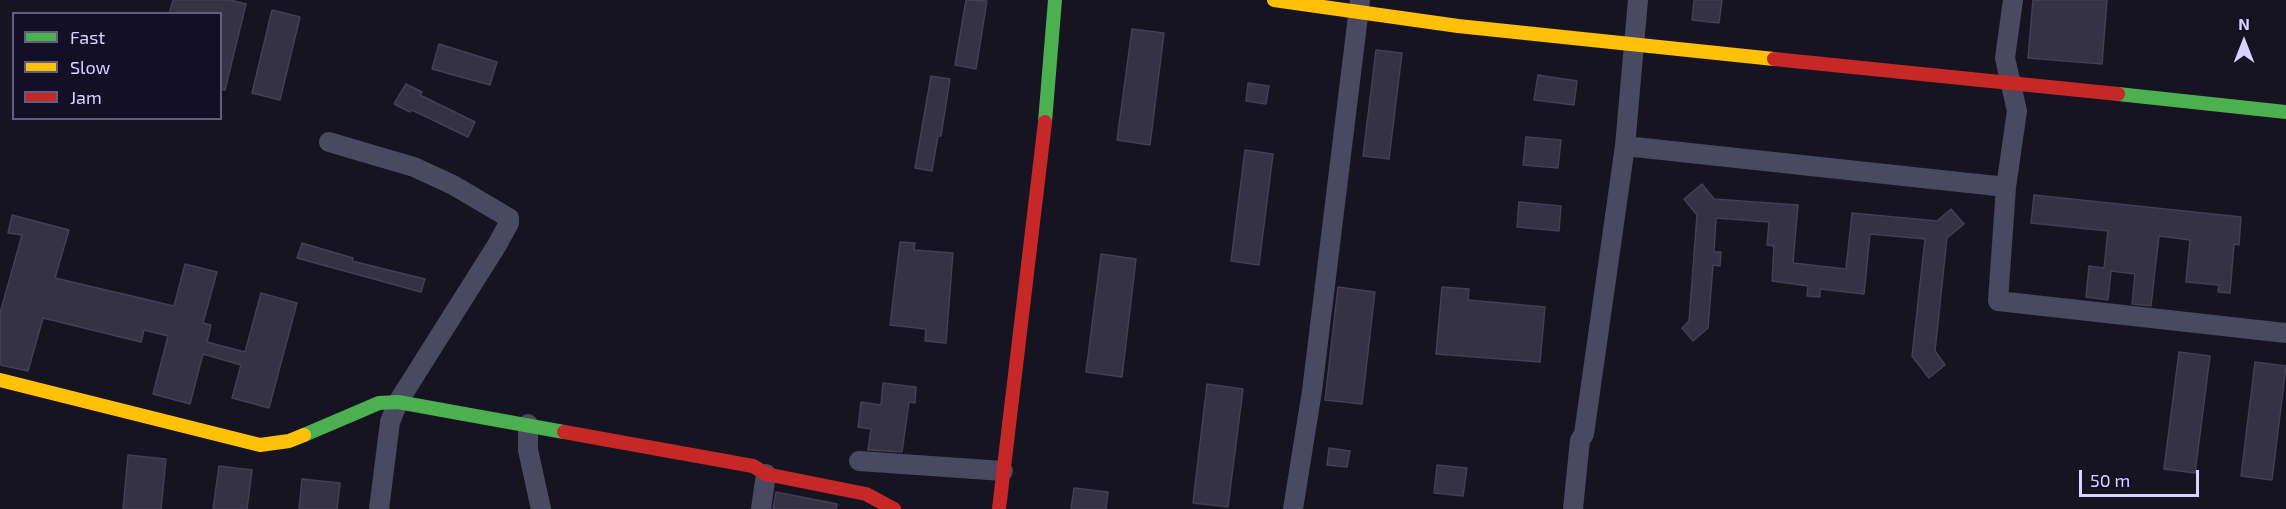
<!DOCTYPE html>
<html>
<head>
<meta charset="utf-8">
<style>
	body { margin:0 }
	#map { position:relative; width:2286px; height:509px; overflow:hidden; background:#161421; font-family:"Exo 2",sans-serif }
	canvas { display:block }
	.legend { position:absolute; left:12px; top:12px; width:210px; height:108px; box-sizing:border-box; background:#130f26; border:2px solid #625e7d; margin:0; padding:8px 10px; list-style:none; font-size:18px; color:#d9d4ff }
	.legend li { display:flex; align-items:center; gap:12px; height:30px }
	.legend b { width:30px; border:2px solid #625e7d }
	.north { position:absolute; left:2214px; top:12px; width:60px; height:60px; -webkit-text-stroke:4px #130f26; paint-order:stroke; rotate:0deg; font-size:16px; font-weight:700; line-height:24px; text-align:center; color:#d9d4ff }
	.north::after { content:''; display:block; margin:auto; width:21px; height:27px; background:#d9d4ff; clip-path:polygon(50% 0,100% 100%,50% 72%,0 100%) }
	.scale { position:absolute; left:2079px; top:470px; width:120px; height:27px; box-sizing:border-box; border:3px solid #d9d4ff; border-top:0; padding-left:8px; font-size:18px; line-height:21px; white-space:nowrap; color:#d9d4ff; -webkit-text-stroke:4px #130f26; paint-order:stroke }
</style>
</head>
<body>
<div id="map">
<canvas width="2286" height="509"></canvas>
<ul class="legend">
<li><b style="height:8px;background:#4caf50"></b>Fast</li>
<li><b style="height:8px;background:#ffc107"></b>Slow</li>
<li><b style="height:8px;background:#c62828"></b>Jam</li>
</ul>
<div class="north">N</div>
<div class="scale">50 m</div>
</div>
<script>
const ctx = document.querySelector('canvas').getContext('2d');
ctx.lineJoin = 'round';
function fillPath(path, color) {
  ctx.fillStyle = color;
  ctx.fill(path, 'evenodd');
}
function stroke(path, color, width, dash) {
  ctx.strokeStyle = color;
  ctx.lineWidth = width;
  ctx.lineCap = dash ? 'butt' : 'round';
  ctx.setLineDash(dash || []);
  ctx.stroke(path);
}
const building = new Path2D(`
	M173,0H230L246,4L225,90L220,89V14H169Z
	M966,0L987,1L976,69L955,65Z
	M1694,0H1722L1719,23L1692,20Z
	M2033,0H2107L2102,64L2028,58Z
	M272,10L300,17L280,100L252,93Z
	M1132,29L1164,33L1150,145L1117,140Z
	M439,44L497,62L490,85L432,69Z
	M1376,50L1402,53L1389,159L1363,156Z
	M1538,75L1577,81L1574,105L1534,100Z
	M931,76L950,79L941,136H938L932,171L915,168Z
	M1248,83L1269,86L1266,104L1246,101Z
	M406,84L422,92L420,95L475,122L468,137L412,110L410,112L394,104Z
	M1526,137L1561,140L1558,168L1523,165Z
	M1245,150L1273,154L1259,265L1231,261Z
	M1702,184L1714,199L1798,205L1793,263L1846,269L1852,213L1937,221L1951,209L1964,224L1947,238L1935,351L1945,365L1929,378L1912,356L1925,239L1870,234L1864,294L1820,289V297L1807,296L1808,286L1772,281L1774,246L1767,245L1769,222L1716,218L1714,252H1721L1720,266L1713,265L1708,328L1693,341L1682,328L1689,321L1697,215L1684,199Z
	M2034,195L2241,217L2239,245L2234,244L2230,293L2218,292L2219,285L2186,282L2190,240L2159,236L2151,306L2132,304L2135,274L2111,271L2108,300L2086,297L2089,266L2104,268L2108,231L2031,223Z
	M1519,202L1561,206L1559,231L1517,227Z
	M12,215L69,230L55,278L174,306L185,264L217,272L203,323L211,325L207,342L245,352L261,293L297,303L269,408L232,398L241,365L203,354L190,404L153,394L168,336L144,330L141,342L43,318L28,371L0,365V313L22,235L8,233Z
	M900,242L915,243L914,250L953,253L946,343L925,341L926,329L890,325Z
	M302,243L353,258L352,261L425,279L421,292L297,258Z
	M1101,254L1136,259L1122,377L1086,372Z
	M1338,287L1375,292L1362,404L1325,400Z
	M1442,287L1469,289L1468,300L1545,307L1540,362L1436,354Z
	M2179,352L2210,356L2195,473L2164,469Z
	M2255,362L2286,366L2272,480L2241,476Z
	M883,383L916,387L915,403L909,402L902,452L868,450L871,429L858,427L861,402L881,405Z
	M1207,384L1243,389L1228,507L1193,503Z
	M1329,448L1350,451L1347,467L1327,465Z
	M128,455L166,459L161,509H123Z
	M1437,465L1467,468L1463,496L1434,493Z
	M219,466L252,470L247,509H213Z
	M302,479L340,483L337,509H299Z
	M1074,488L1108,492L1106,509H1071Z
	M776,492L837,504L836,509H773Z`);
fillPath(building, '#343243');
stroke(building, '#433f54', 1.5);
stroke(new Path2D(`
	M2013,0L2005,58L2017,111L2006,187L1998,301L2286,333
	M329,142L414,167L453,185L509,218V223L497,245L398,402L390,422L379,509
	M1625,146L2006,187
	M528,424V450L541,509
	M859,461L1003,471
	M761,509L766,474
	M1293,509L1312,391L1360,0
	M1573,509L1580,440L1584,434L1625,146L1638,0`), '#4a4962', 20);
stroke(new Path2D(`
	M2118,94L2286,112
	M1045,122L1055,0
	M304,435L379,403L398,402L564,432`), '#4caf50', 14);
stroke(new Path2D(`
	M1274,0L1458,26L1774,59
	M0,380L260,445L289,441L304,435`), '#ffc107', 14);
stroke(new Path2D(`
	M1774,59L2118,94
	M564,432L753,466L766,474L866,494L894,509
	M999,509L1045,122`), '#c62828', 14);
</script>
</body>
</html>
